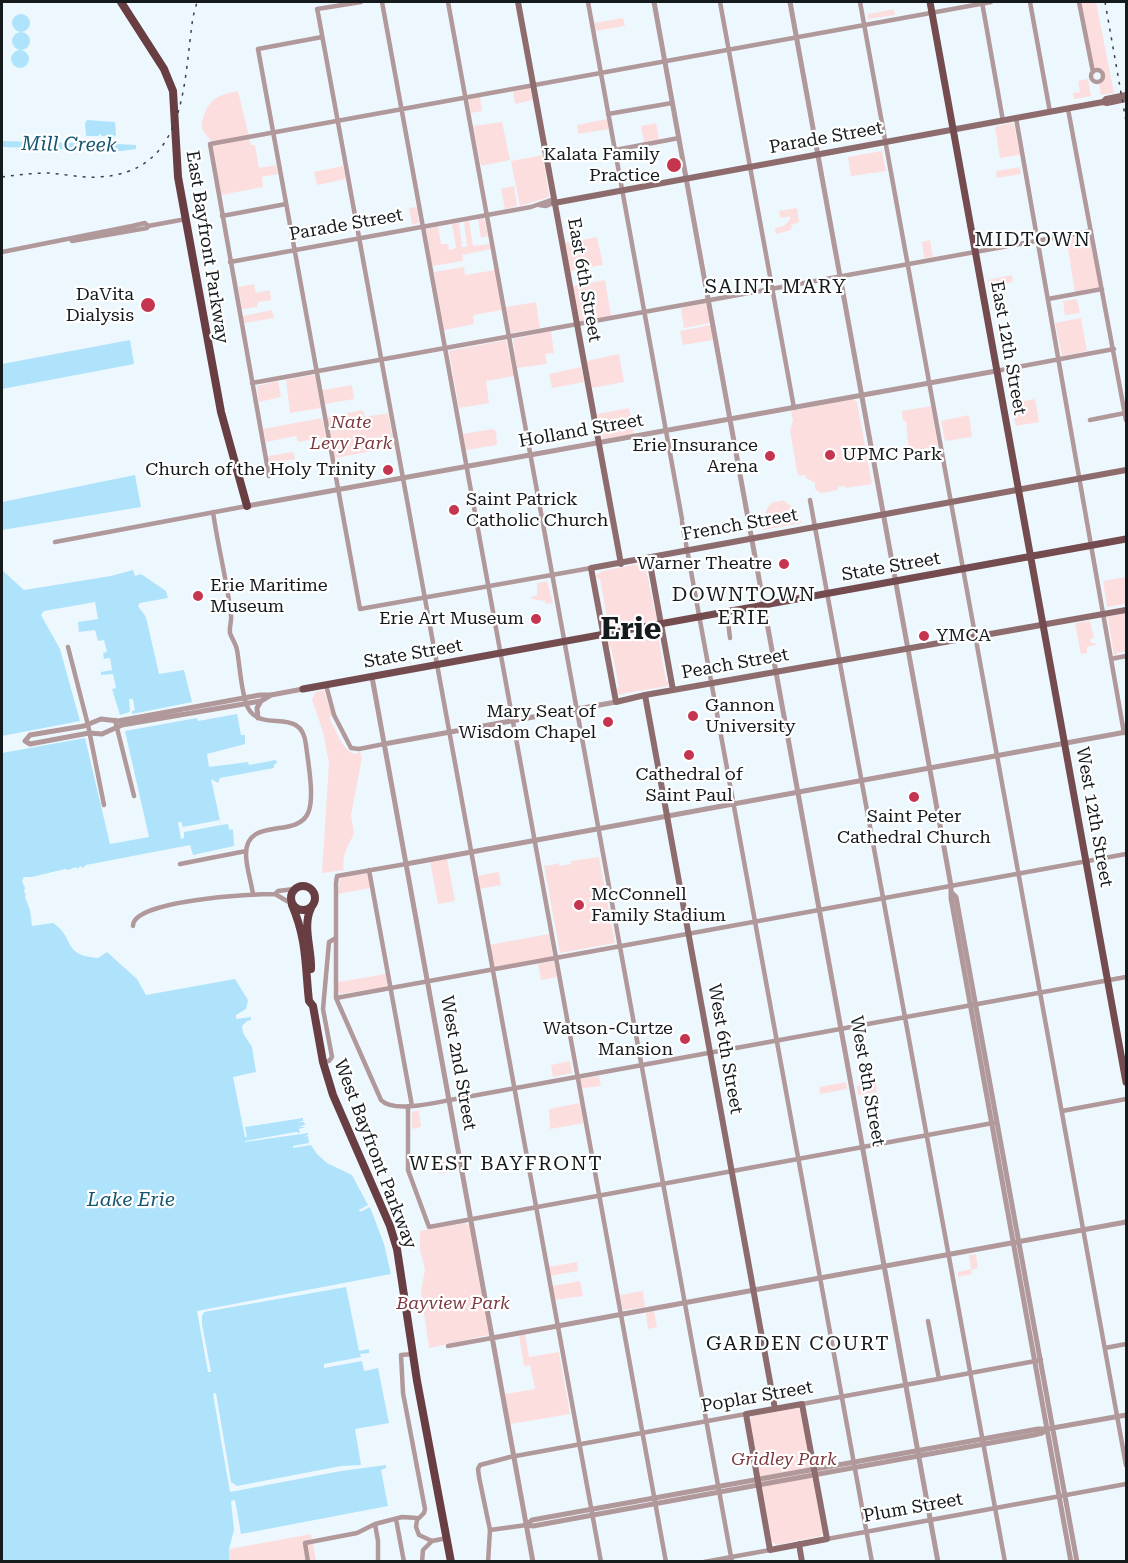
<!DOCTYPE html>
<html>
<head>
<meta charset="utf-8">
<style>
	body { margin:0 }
	#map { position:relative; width:1128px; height:1563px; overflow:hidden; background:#edf8fe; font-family:"Roboto Serif",serif }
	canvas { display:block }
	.frame { position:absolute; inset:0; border:3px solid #151a1d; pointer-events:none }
</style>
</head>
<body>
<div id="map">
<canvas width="1128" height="1563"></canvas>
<div class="frame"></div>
</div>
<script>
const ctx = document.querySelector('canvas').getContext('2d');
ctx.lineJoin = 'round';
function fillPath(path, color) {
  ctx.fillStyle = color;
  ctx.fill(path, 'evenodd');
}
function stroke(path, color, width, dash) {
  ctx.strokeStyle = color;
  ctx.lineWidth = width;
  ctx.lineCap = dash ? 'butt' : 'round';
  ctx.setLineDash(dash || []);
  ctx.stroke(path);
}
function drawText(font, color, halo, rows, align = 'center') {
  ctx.font = font + ' "Roboto Serif",serif';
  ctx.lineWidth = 4.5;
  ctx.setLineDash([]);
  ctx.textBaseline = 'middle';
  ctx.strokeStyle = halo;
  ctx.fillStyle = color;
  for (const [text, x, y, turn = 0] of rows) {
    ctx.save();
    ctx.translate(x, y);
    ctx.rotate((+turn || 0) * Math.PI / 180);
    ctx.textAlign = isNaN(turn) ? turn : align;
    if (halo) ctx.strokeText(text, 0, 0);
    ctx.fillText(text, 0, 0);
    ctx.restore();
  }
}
fillPath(new Path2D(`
	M1081,2H1096L1114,93L1101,95L1099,85L1105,76L1102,70L1094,68Z
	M894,9L895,15L868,19V14Z
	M623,18L625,26L596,31L594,23Z
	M1088,79L1091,96L1074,99L1073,93L1080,92L1078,81Z
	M530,88L533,100L515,104L513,91Z
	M238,91L251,145H255L259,168L276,165L278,174L262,177L263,187L221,195L213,146C212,139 206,137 203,130C201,124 202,120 204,115C210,98 221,94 238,91Z
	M480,97L482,111L471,113L469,99Z
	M607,119L609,129L578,134L577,125Z
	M502,122L510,160L481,166L473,126Z
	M656,123L659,139L644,142L641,126Z
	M1009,123L1014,124L1020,155L1000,158L995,127Z
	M882,151L886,171L851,176L848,157Z
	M543,155L549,197L520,206L511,161Z
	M343,166L346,179L317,185L314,172Z
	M1020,167L1021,174L997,178L996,171Z
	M514,186L517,206L505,209L501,189Z
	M417,207L419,223L412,225L409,208Z
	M797,208L799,222L792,225L791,230L776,234L775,228L784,226L790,219V216L780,218L779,211Z
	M484,218L488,236L481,238L478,219Z
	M469,221L473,246L490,244L491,249L462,255L463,261L432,266L426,229L438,226L441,244H448L449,250L456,248L452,224L459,223L462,247H467L464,222Z
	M1090,233L1100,287L1075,292L1066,237Z
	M597,237L603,265L570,271L565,243Z
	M930,240L933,257L924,258L922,242Z
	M464,267L465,275L495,270L502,310L473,315L474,324L444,330L434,272Z
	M1012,275L1013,282L989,287L988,280Z
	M605,280L611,316L582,321L580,320L573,286Z
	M254,284L256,293L270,290L271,300L258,302L257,307L242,309L238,287Z
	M1077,299L1080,313L1065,315L1063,301Z
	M536,302L540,328L511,333L506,307Z
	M705,303L707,305L710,323L684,328L681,308Z
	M272,310L274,318L244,323L243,316Z
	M1081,318L1087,351L1062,356L1055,323Z
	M711,325L713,340L683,345L680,331Z
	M551,331L554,353L545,354L547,364L517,368L513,339Z
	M506,340L514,376L486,381L489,403L459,408L449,351Z
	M619,354L624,382L592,388L587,361Z
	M581,367L584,382L552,388L549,374Z
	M312,375L315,376L321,408L290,413L286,380Z
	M278,381L281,397L259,402L257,386Z
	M352,385L354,399L325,404L322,390Z
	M853,399L857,402L872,484L846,488L845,486L838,487V490L821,493L815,489V483L806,478L805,475L799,476L797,472L790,430L793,420L791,411Z
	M1035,399L1039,422L1016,426L1010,404Z
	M931,406L938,446L909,452L906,421H903L902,411Z
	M629,408L634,434L603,439L597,414Z
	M363,410L365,417L388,413L394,447L335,458L327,417Z
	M969,415L972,437L945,441L941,421Z
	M322,418L326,437L298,442L296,436L266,442L263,429Z
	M492,429L496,431L497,445L466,450L463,434Z
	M293,452L295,459L269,463L268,456Z
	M783,500L796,510L802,523L763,530C763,523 765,505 774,502C777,501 780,502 783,500Z
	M643,563L648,566V568L646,570L657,620L606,629L604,625L608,623L600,579L596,578V575L602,571Z
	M1126,577V604L1107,607L1103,581Z
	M547,581L553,603L545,604V601L531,599V597L537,595V583Z
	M1126,613V651L1117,653L1116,656H1114L1108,619L1106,617Z
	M1090,621L1094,638L1090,639L1091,643H1095L1096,645L1087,647V653L1081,654L1075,623Z
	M659,629L660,633L658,635L666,681L669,682L668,686L626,693L623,695L618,694L616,690L619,687L611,647H609L607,639Z
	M324,690L332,716L329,717C336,730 342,751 356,754L360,751L362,758L351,815L354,834C348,846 341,856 344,870L322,873L329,763L323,732L312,699L316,692Z
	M599,857L615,943L560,953L544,865L548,866L559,863L560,866L571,864V861Z
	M447,858L455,901L438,904L430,861Z
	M499,872L501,885L479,889L477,876Z
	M366,873L368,874L370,888L338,894L340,878Z
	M549,934L553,957L493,968L489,945Z
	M554,961L557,977L541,980L538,964Z
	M386,974L387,987L340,994L338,992V982Z
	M570,1061L572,1073L553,1077L551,1065Z
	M599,1076L601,1086L582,1088L580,1079Z
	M846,1082L847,1089L820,1094L819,1087Z
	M876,1083L877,1092L858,1095L857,1086Z
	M580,1103L584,1123L550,1129L549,1109Z
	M419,1110L421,1127L412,1129V1112Z
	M455,1159L457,1170L439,1174L436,1162Z
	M464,1223L469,1225L489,1335L429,1348L421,1292L425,1269L420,1251V1231Z
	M976,1254L978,1268L971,1270L972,1274L958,1277V1272L971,1269L969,1255Z
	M577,1262L578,1271L550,1276L548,1267Z
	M580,1281L583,1296L554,1300L552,1286Z
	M643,1291L645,1307L623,1310L620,1295Z
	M654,1311L657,1327L648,1329L646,1312Z
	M525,1334L529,1357L559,1352L570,1414L510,1424L505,1394L535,1389L530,1365L524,1366L519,1335Z
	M796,1408L801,1410L823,1531L821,1536L777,1545L772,1542L750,1419L753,1416Z
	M311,1534L316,1561L229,1562V1549Z`), '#fddedf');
fillPath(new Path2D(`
	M12 23a9 9 0 1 1 18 0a9 9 0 1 1-18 0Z
	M12 41a9 9 0 1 1 18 0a9 9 0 1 1-18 0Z
	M11 59a9 9 0 1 1 18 0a9 9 0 1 1-18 0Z
	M87,120L115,122L116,135L114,137L102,136L100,134L98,136H86L85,123Z
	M2,141L117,144L136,145V149L122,151L2,147Z
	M130,340L134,364L2,389V364Z
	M135,475L141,507L2,530V502Z
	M2,570L24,590L111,576L133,570L135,576L141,574L166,591L168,598L140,603L138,606L146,617L159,674L184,670L192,702L132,714V711L135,710L133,699H129L130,712L120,715L112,689L116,688L113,674L101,675V672L112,670L110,658L104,659L103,653L107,652L104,640L98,641L95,630L79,632L78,622L98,619L95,602L44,611L41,615L60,649L80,721L2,736Z
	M237,714L241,735H245V744L207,754L209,767L248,762L249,765L276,760L277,763L274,765V768L220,778L218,783L211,779L221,825L228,824L229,829L233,830L234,846L193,855L190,845L86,865L83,868L80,866L78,869L76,867L68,870L65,869L32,877H24L22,881L25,888L24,892L26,894L25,897L30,910L32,926L53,923C76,938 61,955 98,958L107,952L137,979L146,995L235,979L248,1000L246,1009L236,1015V1019L251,1017V1020L247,1021L242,1026L243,1033L252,1047L256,1072L233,1077L245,1137H247L245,1127L303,1118V1121L297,1122H304L305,1125L298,1127H306L299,1129L300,1133L296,1132L245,1141V1142L308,1133V1135L302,1137L308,1136L309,1143L293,1146V1148L311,1145L317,1154L327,1163L352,1175L368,1205L359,1210L360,1212L370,1207L384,1244L391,1274L197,1311L208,1372H211L202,1324V1316L204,1312L346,1287L359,1351L369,1349V1353L360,1354L361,1357L324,1364V1368L362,1361L364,1371L378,1368L389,1423L355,1429L361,1465L341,1466L237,1486L231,1482L216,1393L213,1394L230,1492L341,1471L386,1465V1468L381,1470L388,1506L241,1534L235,1500L231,1501L234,1530L229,1549V1561L2,1562V753L85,738L110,844L149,837L125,731L197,718L198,721Z`), '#afe3fc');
fillPath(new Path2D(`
	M220,820L221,825L184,832V838L181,839L178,822H181L183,827Z`), '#edf8fe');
stroke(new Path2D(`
	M361,2L317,9L318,13L601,1562
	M382,2L666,1562
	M448,2L732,1562
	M588,2L682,519
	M720,2L794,408
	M860,2L1126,1465
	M982,2L1003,121
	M1030,2L1050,112
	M1079,2L1093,72
	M322,37L258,49L360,609L591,568
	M1091 76a6 6 0 1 1 12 0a6 6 0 1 1-12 0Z
	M1068,109L1126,420
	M608,114L672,103
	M1016,118L1124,733
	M615,150L679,138
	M539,205L546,206L554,203
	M222,216L286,204
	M148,226L186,219
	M71,239L72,241L147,228L148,226
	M2,252L132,226L145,223L148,226
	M230,262L531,207L551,200L554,203
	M1048,299L1102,289
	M996,371L1114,349
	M252,383L1091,231
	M1090,420L1125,413
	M269,476L210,144L991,2
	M810,500L1005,1562
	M213,512C218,547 227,581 231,615C232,621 229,627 230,633C232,639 236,644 237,650C240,666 241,694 248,708C262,734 302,705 306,745C308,762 315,798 308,813C297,839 246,816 246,854C246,867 251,881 253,894
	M682,522L872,1562
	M55,542L247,506
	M727,613L730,638
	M68,647L88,725L104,805
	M1111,659L1126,656
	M326,685L334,715L351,748L359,749L384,744
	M115,720L134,796
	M180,864L246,851
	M406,864L337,876L336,883V998L381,1100C393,1113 434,1103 450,1100L1126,977
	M369,870L412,1106
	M275,894L292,904
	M133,926C132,900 253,894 275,894L278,891L294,889
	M336,998L1126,854
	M323,1062L329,1061L332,1057L323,1009L329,942L336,938
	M408,1106V1170L429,1227L993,1123
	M1062,1111L1126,1099
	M928,1321L939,1379
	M448,1346L492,1338
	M1105,1348L1126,1344
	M413,1354L401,1355L403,1393L425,1509L424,1513L417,1520L416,1527L419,1535L432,1541
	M802,1404L1041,1360
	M396,1519L404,1562
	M375,1524L378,1541V1562
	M490,1530L527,1525
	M827,1539L1126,1484
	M432,1541L447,1538
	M308,1562L305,1543L357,1533L375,1524L402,1517L417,1518
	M422,1562L423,1550L432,1541
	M488,1562L490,1530L479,1477L478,1469L480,1465L510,1457L746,1414
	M704,1562L770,1550`), '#b1989a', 4.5);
stroke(new Path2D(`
	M654,2L938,1562
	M790,2L934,792L951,886V898L1071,1562
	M247,506L996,371
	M372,677L533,1562
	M271,695L261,701L122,725L102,734L89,733L30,744L25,741L30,735L84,726L101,719L118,721L260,695H271L303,689
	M258,718L257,708L261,701
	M384,744L616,702
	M406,864L1126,732
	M952,893L956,897L1077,1562
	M492,1338L1126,1222
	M527,1525L532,1520L1038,1429H1047L1126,1415
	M527,1525L533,1526C700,1496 866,1464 1034,1435L1042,1433L1047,1429`), '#b1989a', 5);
stroke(new Path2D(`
	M518,2L621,564
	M1103,102L1106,99L1126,95
	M554,203L1103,102L1107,103L1126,99
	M1126,470L591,568L616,702L645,695L1126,610
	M649,558L673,690
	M645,695L775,1409
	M802,1404L827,1539L770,1550L746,1414Z
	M799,1544L802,1562`), '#8e6c6e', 6);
stroke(new Path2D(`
	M930,2L1126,1082
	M303,689L1126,539`), '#744c4f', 7);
stroke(new Path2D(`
	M121,2L164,69L173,91L178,177L221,412L247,506
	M291 898a12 12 0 1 1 24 0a12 12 0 1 1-24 0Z
	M292,905C307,940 305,965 309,1001L313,1006L323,1062L333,1095L390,1226L397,1249L417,1381L451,1562
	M311,908C302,927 312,949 311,969`), '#693e42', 8);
stroke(new Path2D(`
	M1105,2L1126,121
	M2,177C17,175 32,173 48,173C64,174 81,178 98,177C188,173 183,83 193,17L197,2`), '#3c4245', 1.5, [3, 6]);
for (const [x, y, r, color] of [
	[674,165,8,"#c63550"],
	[148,305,8,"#c63550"],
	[830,455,6,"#c63550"],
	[770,456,6,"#c63550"],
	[388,470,6,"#c63550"],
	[454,510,6,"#c63550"],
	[784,564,6,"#c63550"],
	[198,596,6,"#c63550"],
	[536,619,6,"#c63550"],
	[924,636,6,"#c63550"],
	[693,716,6,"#c63550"],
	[608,722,6,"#c63550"],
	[689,755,6,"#c63550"],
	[914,797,6,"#c63550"],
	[579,905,6,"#c63550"],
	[685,1039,6,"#c63550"]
]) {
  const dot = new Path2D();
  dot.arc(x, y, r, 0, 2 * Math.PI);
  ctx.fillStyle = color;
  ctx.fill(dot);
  stroke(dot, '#fff', 2);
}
drawText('18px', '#151a1d', '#fff', [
	["Parade Street",826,138,-10],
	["Parade Street",346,225,-10],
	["East Bayfront Parkway",207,247,81],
	["East 6th Street",584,280,80],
	["East 12th Street",1008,348,80],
	["Holland Street",581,431,-10],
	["French Street",740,525,-10],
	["State Street",891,567,-10],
	["State Street",413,654,-10],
	["Peach Street",735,664,-10],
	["West 12th Street",1094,817,80],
	["West 6th Street",725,1049,80],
	["West 2nd Street",458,1063,80],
	["West 8th Street",867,1081,80],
	["West Bayfront Parkway",375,1154,69],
	["Poplar Street",757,1397,-10],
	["Plum Street",913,1508,-10]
]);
drawText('18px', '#151a1d', '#fff', [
	["Kalata Family",660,155],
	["Practice",660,176],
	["DaVita",134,295],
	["Dialysis",134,316],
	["Erie Insurance",758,446],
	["Arena",758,467],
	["UPMC Park",842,455,"left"],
	["Church of the Holy Trinity",376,470],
	["Saint Patrick",466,500,"left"],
	["Catholic Church",466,521,"left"],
	["Warner Theatre",772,564],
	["Erie Maritime",210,586,"left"],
	["Museum",210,607,"left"],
	["Erie Art Museum",524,619],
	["YMCA",936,636,"left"],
	["Gannon",705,706,"left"],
	["University",705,727,"left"],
	["Mary Seat of",596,712],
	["Wisdom Chapel",596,733],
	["Cathedral of",689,775,"center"],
	["Saint Paul",689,796,"center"],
	["Saint Peter",914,817,"center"],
	["Cathedral Church",914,838,"center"],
	["McConnell",591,895,"left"],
	["Family Stadium",591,916,"left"],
	["Watson-Curtze",673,1029],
	["Mansion",673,1050]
], 'right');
drawText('italic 18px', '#7d3941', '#fff', [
	["Nate",351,423],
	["Levy Park",351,444],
	["Bayview Park",453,1304],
	["Gridley Park",784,1460]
]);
drawText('italic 20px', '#155770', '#fff', [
	["Mill Creek",69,145,1],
	["Lake Erie",131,1200]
]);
ctx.letterSpacing = '1.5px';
drawText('20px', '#151a1d', '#fff', [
	["MIDTOWN",1033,240],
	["SAINT MARY",776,287],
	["DOWNTOWN",744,595],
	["ERIE",744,618],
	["WEST BAYFRONT",506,1164],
	["GARDEN COURT",798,1344]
]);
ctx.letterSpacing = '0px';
drawText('bold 30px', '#151a1d', '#fff', [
	["Erie",631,630]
]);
</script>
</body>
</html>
